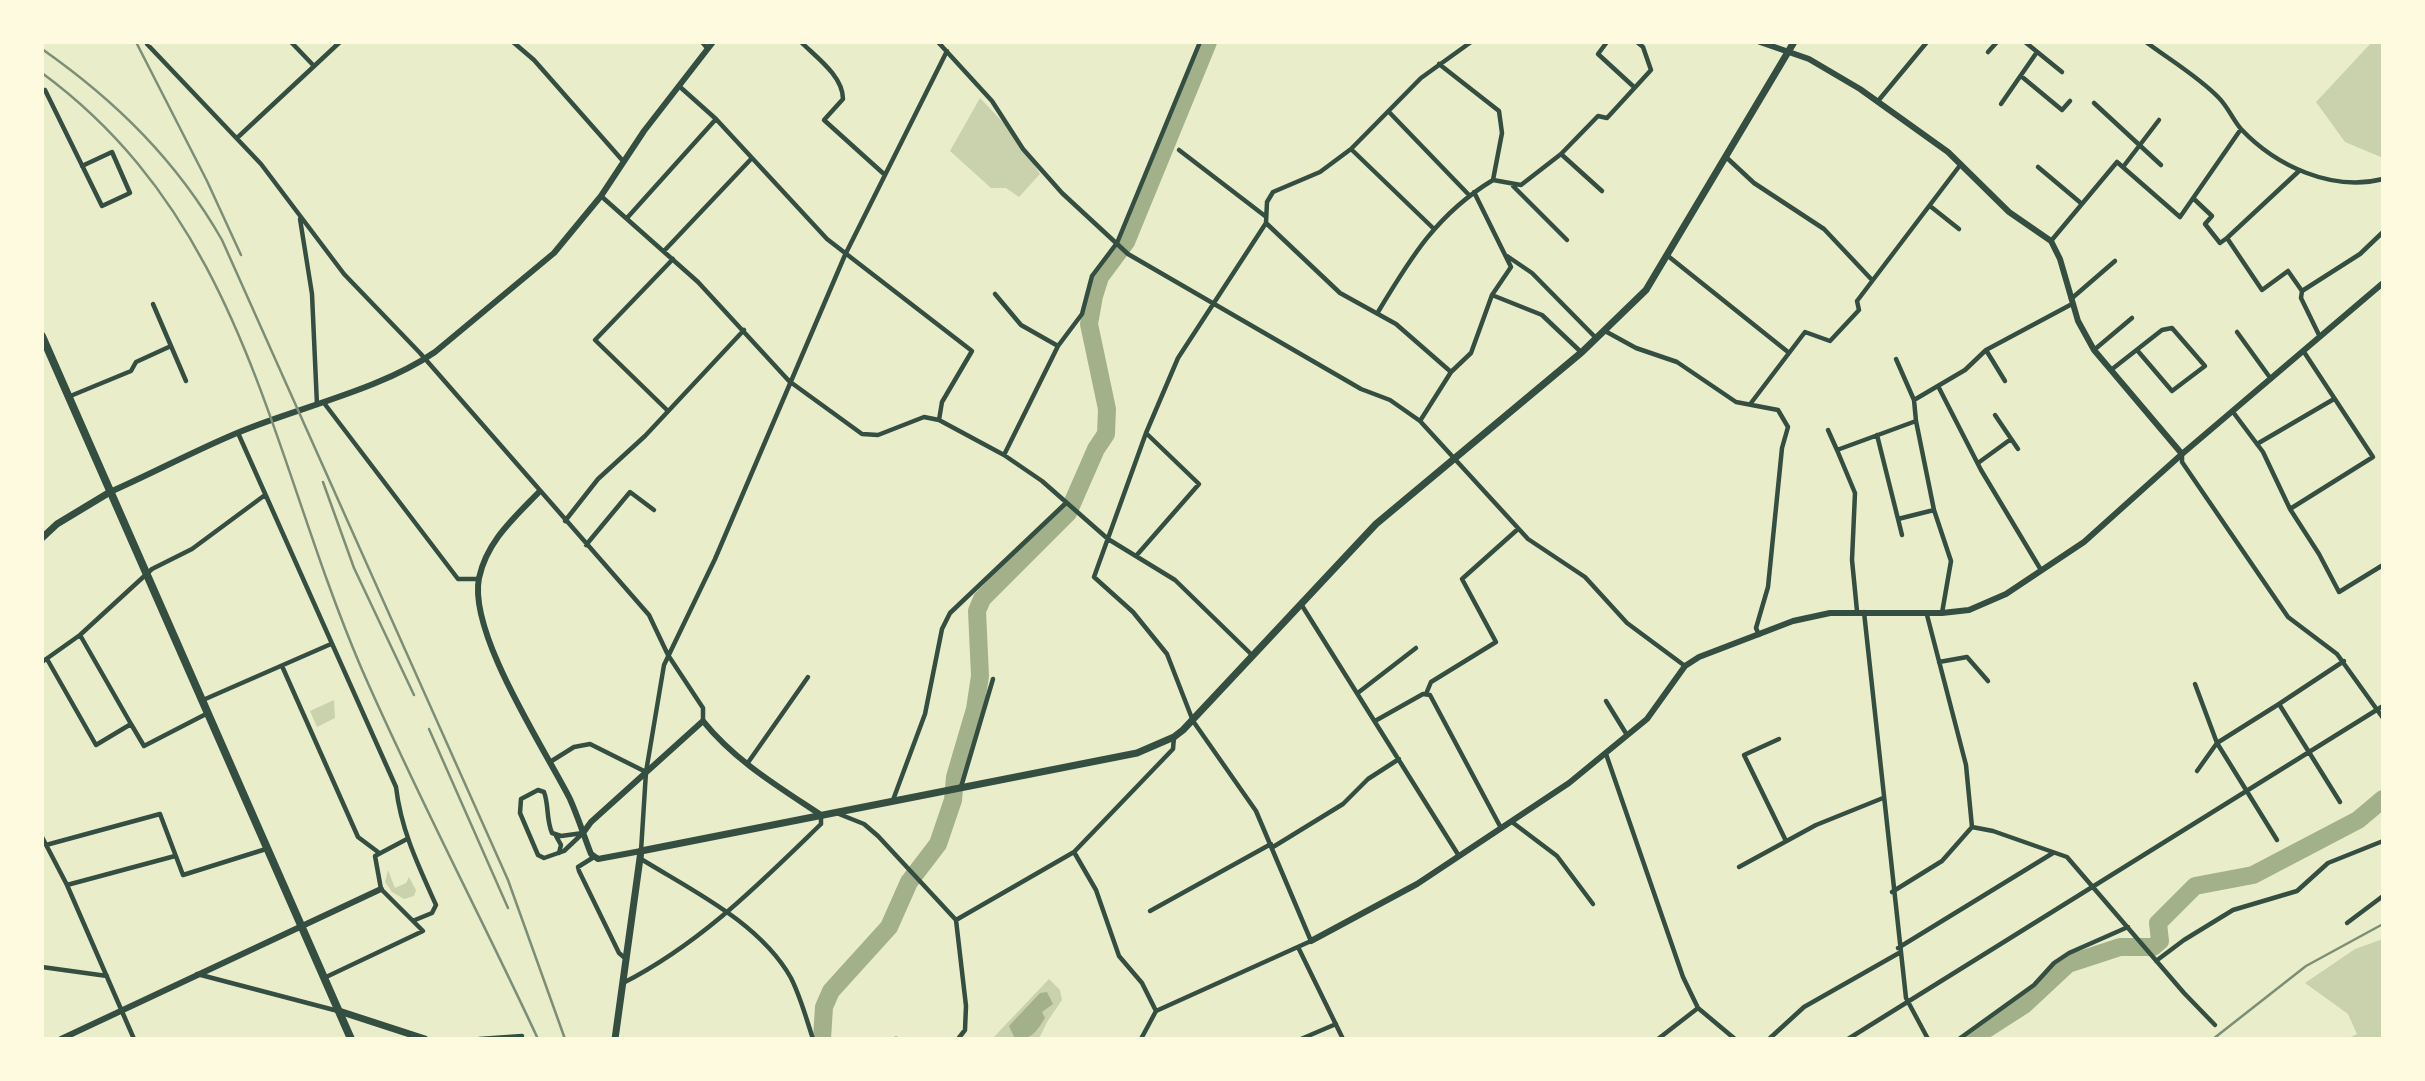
<!DOCTYPE html>
<html>
<head>
<meta charset="utf-8">
<style>
	body { margin:0 }
	#map { position:relative; width:2425px; height:1081px; overflow:hidden; background:#e9edc9; font-family:"Zilla Slab",serif }
	canvas { display:block }
	.frame { position:absolute; inset:0; border:44px solid #fefae0; pointer-events:none }
</style>
</head>
<body>
<div id="map">
<canvas width="2425" height="1081"></canvas>
<div class="frame"></div>
</div>
<script>
const ctx = document.querySelector('canvas').getContext('2d');
ctx.lineJoin = 'round';
function fillPath(path, color) {
  ctx.fillStyle = color;
  ctx.fill(path, 'evenodd');
}
function stroke(path, color, width, dash) {
  ctx.strokeStyle = color;
  ctx.lineWidth = width;
  ctx.lineCap = dash ? 'butt' : 'round';
  ctx.setLineDash(dash || []);
  ctx.stroke(path);
}
fillPath(new Path2D(`
	M2372,42H2383V158L2345,142L2316,102Z
	M980,98L1015,135L1040,174L1019,197L1006,188H991L950,151Z
	M334,700L335,718L317,727L310,711Z
	M388,870L395,888L406,883L409,877L416,890L414,896L404,899L392,892L385,882Z
	M2383,939V1039H2347L2357,1034L2348,1014L2305,983L2355,949Z
	M1049,979L1060,990L1062,1000L1047,1022L1039,1039H992Z`), '#cad2ad');
fillPath(new Path2D(`
	M1047,992L1053,1004L1042,1012L1045,1018C1036,1032 1033,1039 1015,1039L1009,1026L1040,993Z`), '#a3b18a');
stroke(new Path2D(`
	M822,1039L824,1007L831,991L889,927L909,882L938,844L953,800L955,777L975,709L980,676L977,611L982,599L1068,513L1096,449L1106,434L1107,409L1089,324L1094,296L1100,277L1126,242L1208,42
	M1971,1039L2024,1005L2068,964L2120,947H2153L2160,941L2158,923L2195,886L2253,875L2358,820L2383,799`), '#a3b18a', 18);
stroke(new Path2D(`
	M149,42L147,44L261,164L344,274L420,353L649,615L668,655L703,708V721
	M291,42L314,66
	M513,42L534,60L623,161
	M702,42L708,49
	M801,42C816,57 843,76 843,99L824,120L885,175
	M938,42L992,101L1023,149L1062,193L1128,254L1361,389L1390,400L1420,421L1528,539L1585,577L1627,623L1685,666
	M1607,42L1598,54L1634,87
	M2025,42L2062,72
	M2146,42C2170,60 2199,77 2219,98C2228,107 2233,120 2241,129C2276,166 2332,192 2383,179
	M1988,52L1997,42
	M2021,76L2062,110L2070,101
	M679,86L716,119L827,239L972,351L942,402L939,420
	M42,91L45,90L102,206L130,193L112,152L82,166
	M1878,101L1927,42
	M2094,103L2161,165
	M2001,104L2037,52
	M1389,112L1469,195
	M237,138L340,42
	M1351,149L1434,229
	M1179,150L1265,216
	M1561,154L1602,191
	M1726,157L1754,183L1824,229L1872,280
	M2038,167L2082,204
	M2123,167L2159,120
	M2299,171L2227,238L2262,290L2288,271L2302,291L2301,298L2320,337
	M1493,180L1521,185L1561,154L1598,116L1607,118L1651,70L1643,47L1637,42
	M1513,186L1567,240
	M601,196L698,282L789,381L862,434L878,435L924,417L939,420L1004,455L1042,481L1108,539L1175,580L1253,656
	M2194,199L2212,216L2205,224L2220,243L2227,238
	M1930,206L1959,229
	M627,218L716,119
	M300,219L312,294L317,405
	M1266,223L1340,293L1396,324L1451,372
	M2051,241L2117,162L2180,217L2241,129
	M664,251L752,158
	M1507,256L1532,273L1596,338
	M1668,256L1788,352
	M2302,291L2360,254L2383,232
	M995,294L1021,325L1058,346
	M1492,295L1542,315L1581,352
	M2071,299L2115,261
	M153,304L186,381
	M1378,312C1411,257 1437,214 1493,180L1502,133L1499,111L1439,64
	M1605,331L1636,348L1677,362L1736,402L1778,410L1788,427L1782,448L1768,587L1756,628L1759,635
	M2237,332L2271,379
	M1986,350L2005,381
	M2094,350L2132,318
	M1896,359L1914,400L1916,421
	M2111,370L2162,330L2172,328L2205,366L2172,391L2137,350
	M1938,386L1981,470L2041,570
	M68,397L131,371L136,362L171,346
	M1914,400L1965,370L1986,350L2072,304
	M324,403L458,579H479
	M1751,403L1805,332L1830,341L1859,310L1857,301L1961,164
	M667,410L595,340L673,259
	M2233,412L2263,452L2290,509L2373,457L2304,352
	M1995,415L2018,449
	M1420,421L1451,372L1471,353L1492,295L1511,267L1474,192
	M1828,430L1837,450L1916,421L1934,510L1898,519L1877,435
	M238,433L396,787C401,830 418,865 436,905L432,913L415,920
	M2257,444L2334,399
	M1837,450L1855,493L1852,560L1857,611
	M1004,455L1058,346L1082,314L1092,276L1117,243L1200,42
	M2182,455V462L2288,617L2337,654L2383,718
	M1978,463L2011,439
	M2290,509L2319,554L2339,592L2383,565
	M1934,510L1951,561L1942,613
	M1898,519L1902,535
	M565,521L598,479L645,436L744,330
	M586,545L630,492L654,510
	M1136,556L1199,484L1146,433
	M1301,604L1459,856
	M1864,612L1906,998L1928,1039
	M47,659L96,745L131,724L80,635
	M42,662L80,635L152,569L192,549L265,495
	M1939,662L1967,657L1988,681
	M282,666L358,837L378,852
	M2195,684L2217,743L2277,840
	M1359,692L1416,648
	M1426,694L1431,682L1496,642L1462,579L1518,529
	M203,700L331,644
	M1606,701L1627,735
	M2279,704L2344,661
	M1375,721L1423,694L1430,695L1501,828
	M131,724L144,746L208,713
	M1779,739L1744,755L1786,841
	M1606,754L1683,977L1698,1008L1735,1039
	M550,762L574,747L590,744L646,772
	M747,764L808,677
	M2197,771L2217,743L2279,704L2340,802
	M961,787L993,679
	M538,790L544,792C549,805 546,819 552,833L561,836L583,833L564,851L544,858L538,855L520,813L521,799Z
	M893,800L925,714L942,629L950,613L1066,503
	M839,814L864,824L878,836L956,920L966,1006L965,1030L958,1039
	M1512,822L1557,856L1593,904
	M1972,827L1993,831L2067,857L2184,993L2215,1025
	M556,836L561,845L559,853
	M42,837L67,885L134,1039
	M46,845L160,814L183,875L266,849
	M1273,847L1343,804L1368,779L1399,759
	M641,851L646,772L664,665L715,559L845,255L947,51
	M1074,852L1096,890L1119,956L1142,983L1156,1011
	M594,857L578,867L579,871L619,953L626,959
	M641,859C693,891 760,923 791,978C801,998 806,1018 813,1039
	M1739,867L1816,825L1883,798
	M67,885L175,856
	M1892,892L1942,861L1972,827L1966,765L1927,615
	M1150,911L1271,844
	M956,920L1074,852L1173,749L1174,737
	M2347,923L2383,896
	M1298,947L1343,1039
	M1898,948L2053,853
	M2156,961L2184,940L2233,910L2297,891L2328,863L2383,841
	M42,967L107,976
	M197,974L338,1011
	M324,978L423,931L381,889L375,856L407,839
	M623,983C701,943 759,884 821,824V816
	M479,1039L522,1036
	M895,1039H897
	M1141,1039L1156,1011L1311,941L1256,811L1193,721L1167,654L1133,612L1094,577L1146,433L1178,358L1266,223L1267,202L1273,192L1320,172L1351,149L1421,78L1471,42
	M1301,1039L1336,1024
	M1658,1039L1698,1008
	M1769,1039L1804,1007L1899,953
	M1848,1039L2383,706
	M1959,1039L2034,985L2054,963L2069,953L2128,927`), '#344e41', 4.5);
stroke(new Path2D(`
	M1760,42L1809,59L1860,89L1948,152L2009,212L2051,241L2060,259L2078,321L2094,350L2182,454
	M110,492C153,473 194,451 237,433C299,407 380,390 435,352L554,253L601,196L644,131L713,42
	M539,492C514,518 487,541 479,578C468,633 544,748 570,799C578,817 584,836 591,854L598,859L641,851
	M583,833L591,822L703,721C735,761 779,787 821,815
	M1311,941L1417,884L1569,783L1647,719L1685,666L1699,657L1793,621L1830,613H1942L1969,610L2006,594L2084,542L2182,454L2383,283
	M61,1039L381,889`), '#344e41', 6);
stroke(new Path2D(`
	M42,538L57,524L110,492
	M339,1011L425,1039
	M615,1039L641,851L1137,753L1174,737L1183,730L1376,524L1582,352L1646,290L1794,42`), '#344e41', 7);
stroke(new Path2D(`
	M42,336L351,1039`), '#344e41', 8);
stroke(new Path2D(`
	M136,42L207,181L241,255
	M42,49C116,101 177,161 222,240L508,880L565,1039
	M42,73C244,222 269,451 360,665C415,792 480,914 538,1039
	M323,482L354,568L414,695
	M429,729L508,908
	M2213,1039L2306,966L2383,924`), '#7c8e77', 2.5);
</script>
</body>
</html>
